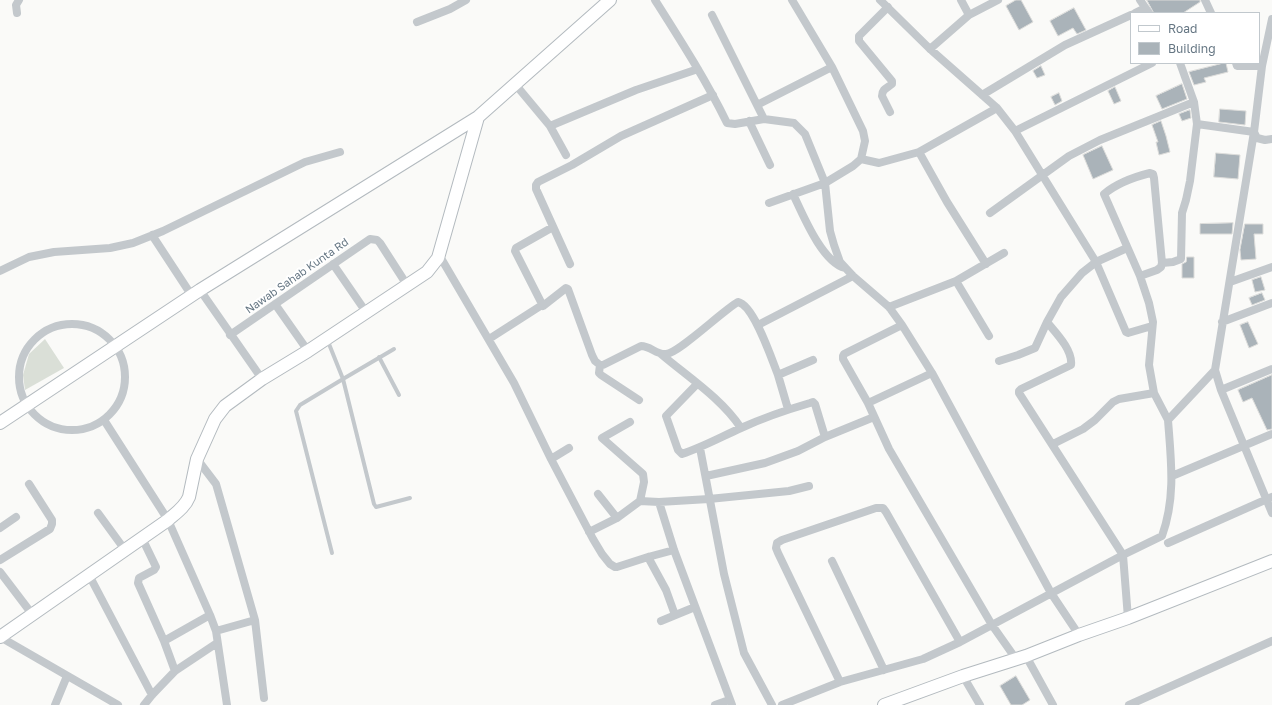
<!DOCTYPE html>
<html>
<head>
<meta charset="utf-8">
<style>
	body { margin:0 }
	#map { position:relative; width:1272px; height:705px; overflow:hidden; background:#fafaf8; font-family:"Golos Text",sans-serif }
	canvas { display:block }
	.legend { position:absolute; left:1130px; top:12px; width:130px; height:52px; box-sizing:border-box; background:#fff; border:1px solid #c1c8cd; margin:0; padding:5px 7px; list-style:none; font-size:12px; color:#657683 }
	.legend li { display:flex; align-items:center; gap:8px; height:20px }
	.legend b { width:20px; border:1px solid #c1c8cd }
</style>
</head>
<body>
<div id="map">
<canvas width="1272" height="705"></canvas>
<ul class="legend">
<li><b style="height:5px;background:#fff"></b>Road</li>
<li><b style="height:11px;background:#aab3b9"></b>Building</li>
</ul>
</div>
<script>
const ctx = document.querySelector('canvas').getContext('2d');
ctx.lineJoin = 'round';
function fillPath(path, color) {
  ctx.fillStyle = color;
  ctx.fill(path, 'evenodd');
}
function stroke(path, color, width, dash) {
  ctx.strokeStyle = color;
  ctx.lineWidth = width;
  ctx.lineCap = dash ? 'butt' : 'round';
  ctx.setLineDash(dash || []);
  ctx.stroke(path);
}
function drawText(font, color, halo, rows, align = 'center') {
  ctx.font = font + ' "Golos Text",sans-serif';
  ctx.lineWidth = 4;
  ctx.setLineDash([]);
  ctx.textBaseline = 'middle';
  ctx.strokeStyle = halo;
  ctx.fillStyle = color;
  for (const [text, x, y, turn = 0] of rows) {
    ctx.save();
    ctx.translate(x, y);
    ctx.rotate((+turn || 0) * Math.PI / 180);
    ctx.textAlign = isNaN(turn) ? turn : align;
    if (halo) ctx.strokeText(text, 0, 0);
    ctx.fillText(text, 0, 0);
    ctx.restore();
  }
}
fillPath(new Path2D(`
	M45,339L64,368L25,390L23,375L29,354Z`), '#dadfd7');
const building = new Path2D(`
	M1016,0H1021L1033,22L1019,30L1006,6Z
	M1147,0H1200V2L1183,13H1154Z
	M1074,8L1086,30L1077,34L1073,28L1058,36L1050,21Z
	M1224,63H1226L1228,72L1204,78L1206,82L1194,85L1189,72Z
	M1041,66L1045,75L1037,78L1033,71Z
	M1182,84L1187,99L1162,109L1156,96Z
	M1115,87L1121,101L1114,104L1108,91Z
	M1059,93L1062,101L1055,105L1051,97Z
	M1220,109L1246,111L1245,125L1219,122Z
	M1190,110L1191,118L1182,121L1179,114Z
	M1161,121L1166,136L1170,152L1159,155L1156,142H1158L1152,125Z
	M1102,146L1113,170L1093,179L1083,155Z
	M1216,153L1240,155L1238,179L1214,177Z
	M1233,223L1232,234H1200V224Z
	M1245,224H1263V234H1254L1256,259L1241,260L1240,250Z
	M1187,257H1194V278H1182V264L1186,262Z
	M1261,277L1265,290L1255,292L1252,280Z
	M1262,293L1265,300L1252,305L1249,298Z
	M1248,322L1258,344L1249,348L1240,325Z
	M1272,375V429L1267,430L1252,398L1243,402L1238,390Z
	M1016,676L1030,700L1022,705H1011L1000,686Z`);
fillPath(building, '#aab3b9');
stroke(building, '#dcdcda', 1);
const secondary = new Path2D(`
	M0,423L200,290L478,117L610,0
	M0,637L168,520C176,513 185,507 189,497L197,459L215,419L225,406L262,379L308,351L427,272L438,258L478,117
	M884,705L963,676L1026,656L1079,635L1128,618L1272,561`);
stroke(secondary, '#b3babf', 14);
stroke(new Path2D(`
	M327,339L343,379L300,405L296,411L332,553
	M394,349L343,379L374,504L376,507L410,498
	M379,357L399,395`), '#c3c8cc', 4);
stroke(new Path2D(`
	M655,0C681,41 706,80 727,123L735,124L764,119L794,123L805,134L825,183L830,231L834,245L840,262L853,276L889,307L902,325L932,373L1051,593L1079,635
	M880,0L930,49L997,108L1015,131L1096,262L1126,332L1128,333L1152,326
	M961,0L969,15
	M1140,0L1149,13
	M1205,0L1211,13
	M888,7L859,36V41L892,81V84C887,88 882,89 882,96L890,112
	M17,13L16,5L19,0
	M1135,13L1145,8
	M712,15L764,119
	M1272,19L1262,66L1254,132L1215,370L1221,390L1272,513
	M417,22L450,9L466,0
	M930,49L969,15L998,0
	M1236,63L1237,66H1262
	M515,84L550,126L636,90L698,69
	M982,95L1065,45L1131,15
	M757,105L832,67
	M749,121L770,165
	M1197,124L1254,132L1257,138L1265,140L1272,139
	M550,126L566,155
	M1015,131L1152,63
	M919,152L947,202L986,264
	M861,159L879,163L919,152L997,108
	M793,194C803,215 822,262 845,268
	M769,203L825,183L853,166L861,159L865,141L863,131L832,67L792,0
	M990,213L1069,156L1100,140L1194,102
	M553,227L516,248L515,251L543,306L566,288L568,289L592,355L595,361L600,365H603L641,346C651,346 656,355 666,354C679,353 722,311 738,302C754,305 772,360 778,375L813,360
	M152,235L192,296
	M438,253L514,383L551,459L593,539L602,554L610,564L615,567H617L648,557L674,550
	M1162,263L1173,262L1181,259L1182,213L1186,200L1190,181L1197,124L1194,102L1180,63
	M333,264L366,312
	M570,264L536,189V185L538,182L572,165L621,136L713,95
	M0,271L29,257L54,252L110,248L133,243L163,231L305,162L340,152
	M1140,276L1157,270L1161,267L1162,263L1154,178L1153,174L1150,173C1134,177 1116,184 1104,194L1140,276L1149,303L1153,322L1149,365L1154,393L1168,420
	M956,281L1004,253
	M1230,282L1272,267
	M200,290L262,379
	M275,304L308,351
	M889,307L956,281L989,336
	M1047,322C1056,333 1073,350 1071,365L1021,389L1019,391V393L1123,555L1128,618
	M1222,322L1272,303
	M19 377a53 53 0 1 1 106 0a53 53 0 1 1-106 0Z
	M758,325L853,276
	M902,325L844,354L843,356V359L868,403L889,449L992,625L1016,659
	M230,335L370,239L377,240L380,243L407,285
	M489,339L542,305
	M661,354C688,377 721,398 741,428
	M999,361L1018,355L1035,348L1047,322L1061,297L1082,273L1096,262L1127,248
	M600,365L599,373L601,375L639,400
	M778,375L788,409
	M697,384L666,416L678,450L682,454C703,447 721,437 741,428C763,418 786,410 810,403L813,402L815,404L825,437
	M1221,390L1272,369
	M868,403L932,373
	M104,420L168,520L210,615L216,631L227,705
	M630,422L602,438L643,474L644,482L640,501
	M1053,444L1083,429L1095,420L1113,402L1119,399L1154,393
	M700,448L724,574L744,653L772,705
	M197,459L216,484L255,620L264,698
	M551,459L569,448
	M706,476L765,463L798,451L825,437L874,417
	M1172,476L1272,434
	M598,494L617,518
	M659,502L674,550L732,705
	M98,513L125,550
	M0,528L16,517
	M589,532L617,518L640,501L659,502L709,499L789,491L809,486
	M142,538L156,567L154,570L139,578L138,583L164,641L175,671
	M1168,543L1272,497
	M648,557L666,590L675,615
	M0,560L50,529L52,524V520L29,484
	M832,561L884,670
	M0,572L32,614
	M89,575L152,695
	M661,621L695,607
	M216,631L255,620
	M0,637L118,705
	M164,641L210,615
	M1026,656L1053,705
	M963,676L980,705
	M840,682L778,553L776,548L777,543L782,540L876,508H883L886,512L960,642
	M55,705L67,676
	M144,705L152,695L175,671L217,643
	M715,705L729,700
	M782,705L840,682L923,659L960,642L1123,555L1162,536C1176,497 1171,460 1168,420L1215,370
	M1129,705L1272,641`), '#c3c8cc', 8);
stroke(secondary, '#fff', 12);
drawText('11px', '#657683', '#fff', [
	["Nawab Sahab Kunta Rd",297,276,-35]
]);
</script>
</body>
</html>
